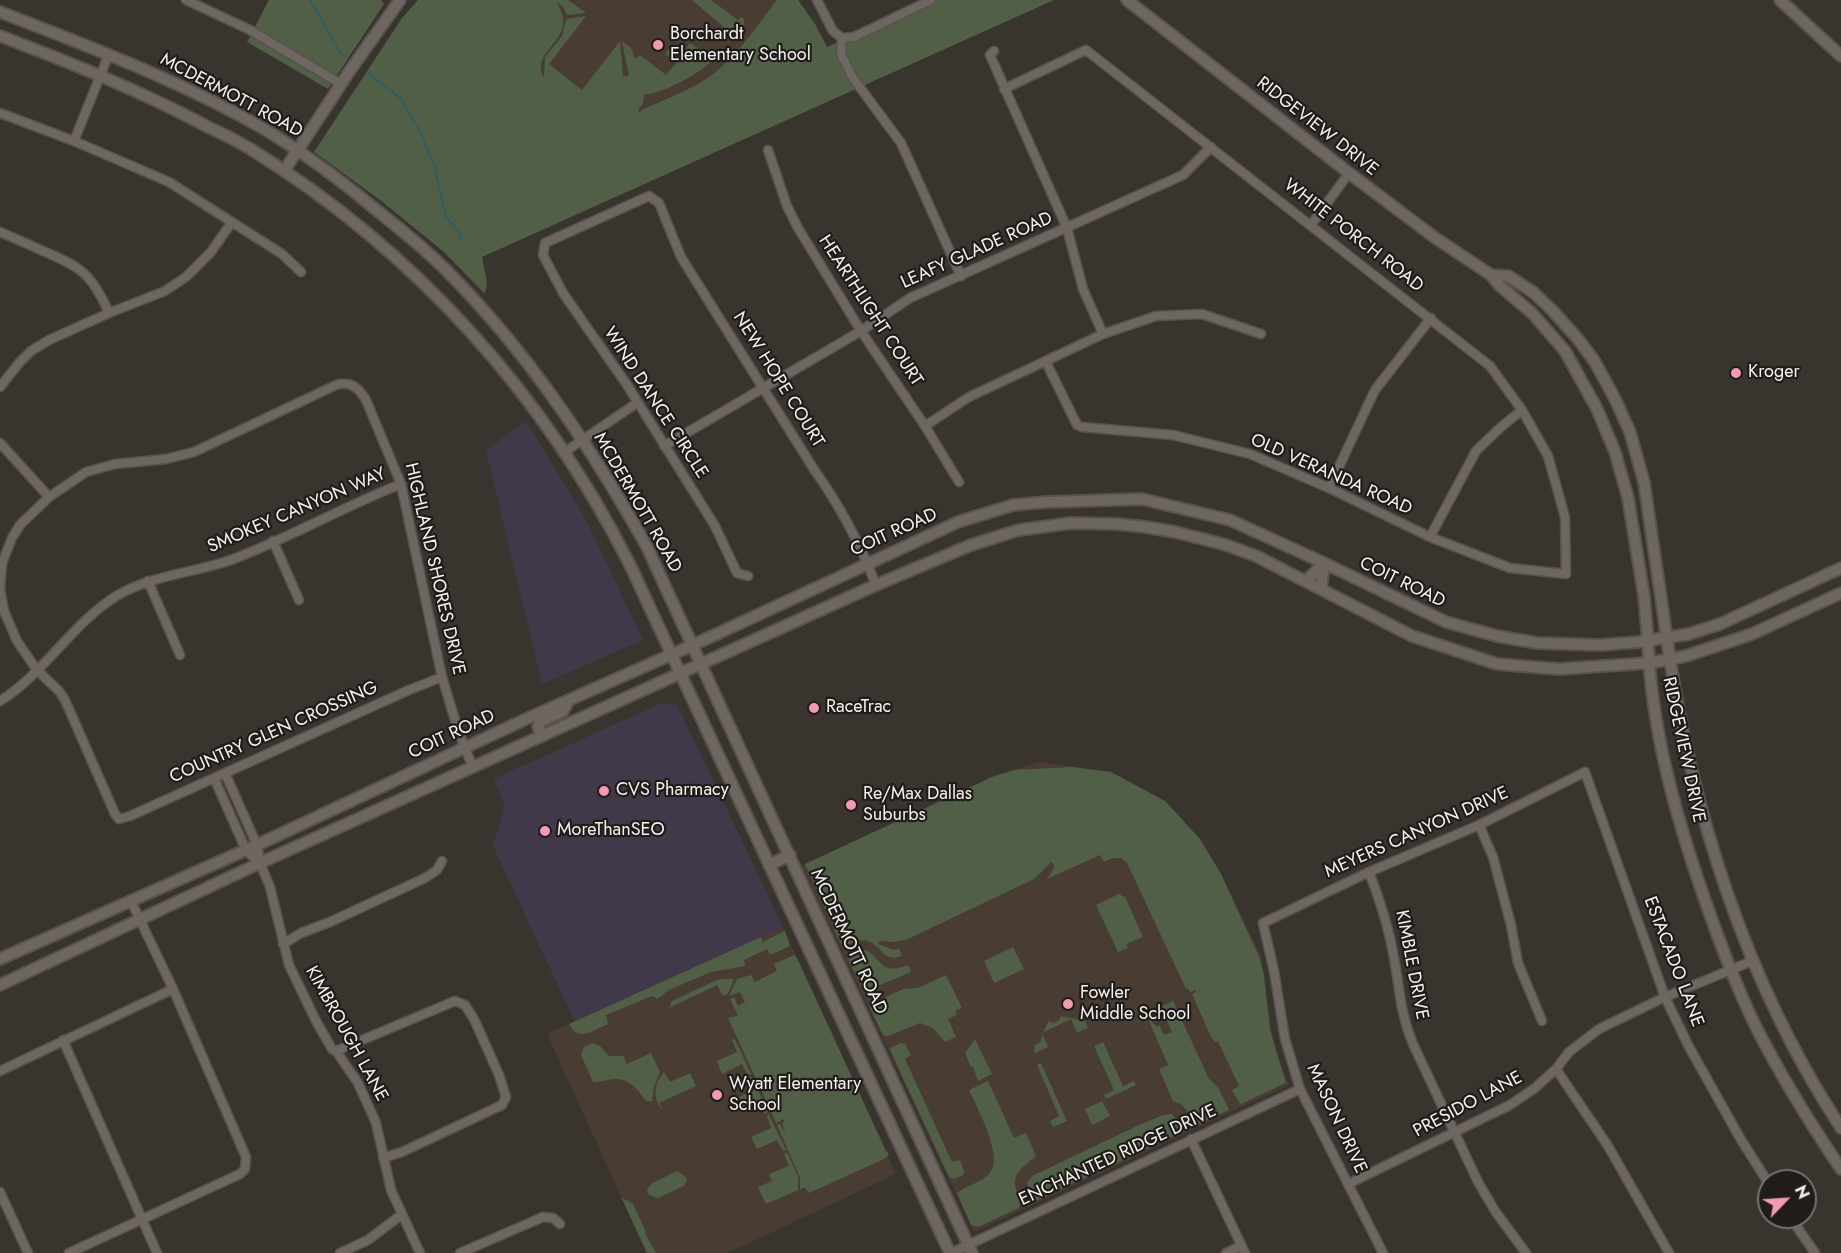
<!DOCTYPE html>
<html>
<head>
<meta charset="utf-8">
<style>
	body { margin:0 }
	#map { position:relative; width:1841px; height:1253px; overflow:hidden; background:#3a342f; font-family:Jost,sans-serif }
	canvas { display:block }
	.north { position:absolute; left:1757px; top:1169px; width:60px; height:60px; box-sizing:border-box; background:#1f1c1a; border:2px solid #75716f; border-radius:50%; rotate:65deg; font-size:16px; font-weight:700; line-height:24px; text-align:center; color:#f5f1ee }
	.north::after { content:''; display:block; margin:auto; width:21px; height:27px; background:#f19ab1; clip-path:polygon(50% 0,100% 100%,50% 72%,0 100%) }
</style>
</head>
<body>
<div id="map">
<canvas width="1841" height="1253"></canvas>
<div class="north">N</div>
</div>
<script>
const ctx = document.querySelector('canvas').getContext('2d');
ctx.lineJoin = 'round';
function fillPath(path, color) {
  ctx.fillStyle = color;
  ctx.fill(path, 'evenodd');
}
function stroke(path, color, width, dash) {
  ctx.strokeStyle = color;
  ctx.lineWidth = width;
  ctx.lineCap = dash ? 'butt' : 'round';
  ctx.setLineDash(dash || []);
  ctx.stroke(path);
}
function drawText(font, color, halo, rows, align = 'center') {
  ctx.font = font + ' Jost,sans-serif';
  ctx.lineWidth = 4.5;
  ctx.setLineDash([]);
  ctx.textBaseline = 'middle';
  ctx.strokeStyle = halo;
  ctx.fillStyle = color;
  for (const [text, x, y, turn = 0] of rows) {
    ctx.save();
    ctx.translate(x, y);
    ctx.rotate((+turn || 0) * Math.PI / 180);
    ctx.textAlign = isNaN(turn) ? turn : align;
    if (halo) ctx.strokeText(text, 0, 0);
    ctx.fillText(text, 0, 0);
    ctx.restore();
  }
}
fillPath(new Path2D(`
	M526,421L585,518L643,640L542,684L486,450Z
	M662,703L677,705L783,927L575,1022L493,846L505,805L494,779Z`), '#41394a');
fillPath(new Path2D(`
	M501,0H797L804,8L825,48L587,157Z
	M1039,762L1111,772L1165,801L1200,839L1221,874L1261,956L1271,1027L1278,1058L1289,1085L974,1232L802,866L992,777Z
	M783,927L896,1174L728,1253H647L547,1034Z`), '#483c33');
fillPath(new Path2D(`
	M269,0H381L384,4L328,89L247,42Z
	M418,0H568L586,13L567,15L563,7L557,2C560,9 564,16 563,24C562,44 531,55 544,78L545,57L562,36L566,19L586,16L549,64L582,90L620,41L623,76H629L622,41L631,48L635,59L640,55L666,75L677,62L665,54L670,48L681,55L690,43L708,55L710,62C703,72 656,97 644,94L643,103L638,111L640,113L642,110C664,99 689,91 709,77C737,57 756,27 777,0H798L815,24L827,47L930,0H1054L482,257L487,283L485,294L444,252L380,200L314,152L402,18Z
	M692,0H711L738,20L741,17L744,19V27L739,32L732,34Z
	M1072,767L1111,772L1165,801L1200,839L1221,874L1260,959L1264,975L1270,1030L1286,1083L1243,1103L1240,1104L1232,1090L1239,1086L1218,1041L1215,1042L1211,1037L1192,994L1196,992V990L1190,992L1188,988L1186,989L1127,863L1121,858H1113L1104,862L1100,855L1049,878L1046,881L1055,866L1051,862L1034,879L908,939L894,942L879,941L878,944L894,950L899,948L902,956L894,958L886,956C872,941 866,935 845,946L841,944L805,864L992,777L1014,770Z
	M1119,894L1125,897L1143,937L1126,944L1128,948L1118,952L1096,905Z
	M785,931L790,946L770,955L767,949L744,960L745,966L711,972L669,990L657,999L652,996L606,1015L608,1024C594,1030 578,1043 569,1024L761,937L763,942Z
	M1013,947L1024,969L994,983L984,961Z
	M865,950C884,959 879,976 908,965L911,972L864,992L848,958L858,951Z
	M794,955L797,958L885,1149L889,1154L886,1158L809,1193L805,1188L800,1189V1178L777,1125L780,1124L786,1134L782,1123L785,1121L784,1119L776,1123L728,1018L738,1016L730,999L734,997L738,1006L745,1002L740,992L729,996L737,979L751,975L755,982L777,971L774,964Z
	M946,975L962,1008L955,1011L957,1015L948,1019L956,1037L945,1042L933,1028L920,1023L888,1036L883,1035L870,1008L871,1004L903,989L918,988Z
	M726,979H734L728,994L723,996L717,985L669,1008L672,1001L717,980Z
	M1173,1001L1209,1079L1218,1087L1229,1110L1197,1125L1193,1124L1186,1109L1181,1104L1173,1101L1159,1069L1168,1065L1149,1021L1151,1020L1157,1027L1159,1025L1164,1035L1172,1032L1162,1009L1150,1012Z
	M1061,1016L1085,1021L1088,1028L1077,1033L1071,1019L1042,1033L1048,1047L1035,1053L1034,1045L1040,1043C1043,1034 1044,1028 1049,1021L1053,1023L1058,1021Z
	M735,1039L751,1074L748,1076L742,1064L722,1074L717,1061L737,1052L732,1040Z
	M975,1039L992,1074L978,1081L973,1067H971L965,1053Z
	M1103,1042L1123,1086L1134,1081L1136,1085L1106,1099L1104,1095L1114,1090L1094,1046Z
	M592,1043L600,1046L609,1056H623L627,1064L651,1053L660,1072L654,1087L652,1101H646C639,1091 631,1080 617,1079C608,1079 602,1082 593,1082L581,1055L584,1047Z
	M901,1043L905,1044L911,1055L905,1059L952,1162L960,1160L964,1171L963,1175L954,1179L949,1177L891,1052L890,1048Z
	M1041,1063L1067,1121L1053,1127L1050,1121L1059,1116L1037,1065Z
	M664,1072L670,1082L690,1073L696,1086L659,1103L663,1111C652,1099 654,1084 664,1072Z
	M752,1077L768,1112L765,1114L759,1102L740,1111L734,1099L754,1090L749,1078Z
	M988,1081L1014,1138L1026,1133L1036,1156C1030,1162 1021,1167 1017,1174C1010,1186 1023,1197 1019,1208L978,1227L971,1225L957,1193C966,1185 981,1183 989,1174C1005,1158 977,1108 969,1090Z
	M1100,1097L1110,1116L1092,1125L1085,1109L1102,1101Z
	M1172,1114L1180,1125V1133L1038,1200L1035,1201L1028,1188L1027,1183L1032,1176L1139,1125L1163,1115Z
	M769,1115L786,1150L783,1151L777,1140L757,1149L751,1137L771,1128L767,1116Z
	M787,1152L798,1177V1190L766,1204L758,1187L772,1181L769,1174L789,1166L784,1154Z
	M677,1171L687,1178L684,1186L658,1198L649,1195L647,1190L651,1184Z
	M621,1197L633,1204L646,1232L645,1233L656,1253H647Z`), '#525f47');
stroke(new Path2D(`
	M310,0L340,52L347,57
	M368,73L400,98L418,127L434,164L446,217L460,233L461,241`), '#2e5e65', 2);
const minor = new Path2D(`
	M186,0L250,30L341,84
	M817,0L833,31L842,38
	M842,38L841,54L853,78L901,143L961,276
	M842,38L854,37L931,0
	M994,51L990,55L1067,228L1083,289L1103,334
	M1004,89L1086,50L1490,366L1522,410L1548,456L1565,517L1566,574L1510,568L1430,537L1329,488L1250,454L1173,435L1082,427L1077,425L1046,362
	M0,113L74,141L169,182L282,254L301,272
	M74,141L109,54
	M768,150L787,206L798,228L861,331L925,426L959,482
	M1311,225L1349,173
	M0,232C15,238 29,245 43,251C81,267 92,274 109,313
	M0,387L19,363L31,351L49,340L109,313L165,291L186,277L211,252L232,222
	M925,426L969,397L1103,334L1156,316L1202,314L1261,334
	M0,443L49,497
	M664,446L861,331L910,298L1183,175L1211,147
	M566,451L637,403
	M1329,488L1375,390L1431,318
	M1430,537L1476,451L1501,427L1522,410
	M273,541L299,600
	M748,576L737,573L715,526L627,385L563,293L543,255L545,243L649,196L659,203L681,257L815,471C841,507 860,544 876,585
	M148,581L180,655
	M442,677L409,690L130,816L119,819L115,814L65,700L59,691L37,670L17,641L4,611L0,589L2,563L12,538L20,525L49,497L86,472L115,464L166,459L194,452L336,385C351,381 358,387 366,400L401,484L442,677L458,730L473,768
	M0,701C45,673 73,622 118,595C153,575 193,573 231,560C289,538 343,507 401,484
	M225,773L257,845L260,863L270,887L289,965L316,1021L332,1049L336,1051L358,1083L376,1123L391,1190L420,1253
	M214,778L246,850L259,863
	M1479,825L1493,857L1511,925L1518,963L1542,1021
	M1369,872C1379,898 1388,924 1393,953C1400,986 1399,1011 1413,1044L1478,1182L1495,1211L1526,1253
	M283,944L301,933L330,922L425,878L437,870L442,861
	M63,1040L157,1253
	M336,1051L455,1001L465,1005L474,1019L499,1075L506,1097L502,1105L402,1152L383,1158
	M1556,1069L1608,1146L1669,1253
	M0,1071L173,989
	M1191,1139L1245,1253
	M1348,1184L1510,1105L1535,1088L1556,1069L1569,1052L1599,1029L1665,997L1752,961
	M0,1192L28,1253
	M1790,1217L1815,1253
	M69,1253L240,1174L245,1169L246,1157L173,989L131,901
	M340,1253L368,1240L401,1215
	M460,1253L543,1217L553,1218L560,1224
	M951,1253L1300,1089
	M1226,1253L1241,1246
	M1383,1253L1300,1089L1285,1039L1274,971L1263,923L1369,872L1479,825L1585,772L1665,997L1688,1045L1740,1138L1769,1184`);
const tertiary = new Path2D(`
	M1127,0L1349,173L1434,237L1491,275L1499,285L1532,313L1565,351L1597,409L1615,452L1628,498L1644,596L1648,642
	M284,171L351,69L400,0
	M1491,275L1508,276L1533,292L1553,311L1578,339L1595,362L1615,399L1630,432L1644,482L1667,639`);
const secondary = new Path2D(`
	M1780,0L1841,56
	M0,12C88,46 175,79 257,125C297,148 334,175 369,204C395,225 421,245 445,269C527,351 591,447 647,547L972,1253
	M0,36C71,63 141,91 208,127C223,134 238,141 252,150C415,251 544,394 630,565L950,1253
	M1306,581L1324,563
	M1321,589L1324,563
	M1667,639C1691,810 1746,983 1841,1128
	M1648,642C1651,722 1672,802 1697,877C1714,927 1732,978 1755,1025C1780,1075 1810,1123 1841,1169
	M542,736L538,727L540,722L563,711L569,700
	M769,865L790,855
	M0,959L257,845L526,719L693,645L958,522L1013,505L1047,502L1142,499L1230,520L1324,563L1446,622L1497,636L1537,643L1601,645L1638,642L1689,634L1720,624L1841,568
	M0,985L260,863L876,585L971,545L1019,530L1071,523L1117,524L1146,527L1175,532L1223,544L1256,556L1412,636L1497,664L1558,669L1649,663L1686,656L1752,634L1841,593`);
stroke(minor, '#58534f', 11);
stroke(tertiary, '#58534f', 14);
stroke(secondary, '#58534f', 14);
stroke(minor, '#6d6661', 8);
stroke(tertiary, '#6d6661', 10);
stroke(secondary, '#6d6661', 10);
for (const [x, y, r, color] of [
	[658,45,6,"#f19ab1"],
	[1736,373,6,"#f19ab1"],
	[814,708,6,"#f19ab1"],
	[604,791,6,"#f19ab1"],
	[851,805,6,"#f19ab1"],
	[545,831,6,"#f19ab1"],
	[1068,1004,6,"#f19ab1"],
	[717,1095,6,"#f19ab1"]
]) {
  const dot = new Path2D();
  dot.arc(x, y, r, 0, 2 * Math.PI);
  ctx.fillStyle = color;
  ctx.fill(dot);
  stroke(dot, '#1f1c1a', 2);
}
drawText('18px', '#f5f1ee', '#1f1c1a', [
	["Borchardt",670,35],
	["Elementary School",670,56],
	["Kroger",1748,373],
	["RaceTrac",826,708],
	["CVS Pharmacy",616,791],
	["Re/Max Dallas",863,795],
	["Suburbs",863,816],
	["MoreThanSEO",557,831],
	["Fowler",1080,994],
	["Middle School",1080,1015],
	["Wyatt Elementary",729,1085],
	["School",729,1106]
], 'left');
drawText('18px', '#f5f1ee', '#1f1c1a', [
	["MCDERMOTT ROAD",231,96,28],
	["RIDGEVIEW DRIVE",1317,127,38],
	["WHITE PORCH ROAD",1353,236,38],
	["LEAFY GLADE ROAD",977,251,-24],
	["HEARTHLIGHT COURT",870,311,57],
	["NEW HOPE COURT",778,380,58],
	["WIND DANCE CIRCLE",655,403,57],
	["OLD VERANDA ROAD",1331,475,24],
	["MCDERMOTT ROAD",637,503,60],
	["SMOKEY CANYON WAY",297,511,-23],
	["COIT ROAD",894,533,-24],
	["HIGHLAND SHORES DRIVE",434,569,77],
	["COIT ROAD",1402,583,26],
	["COUNTRY GLEN CROSSING",274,733,-24],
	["COIT ROAD",452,735,-25],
	["RIDGEVIEW DRIVE",1683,750,78],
	["MEYERS CANYON DRIVE",1417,833,-24],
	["MCDERMOTT ROAD",848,942,65],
	["ESTACADO LANE",1673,962,69],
	["KIMBLE DRIVE",1411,965,79],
	["KIMBROUGH LANE",346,1034,61],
	["PRESIDO LANE",1468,1105,-28],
	["MASON DRIVE",1336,1119,65],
	["ENCHANTED RIDGE DRIVE",1118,1156,-25]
]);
</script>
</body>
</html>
